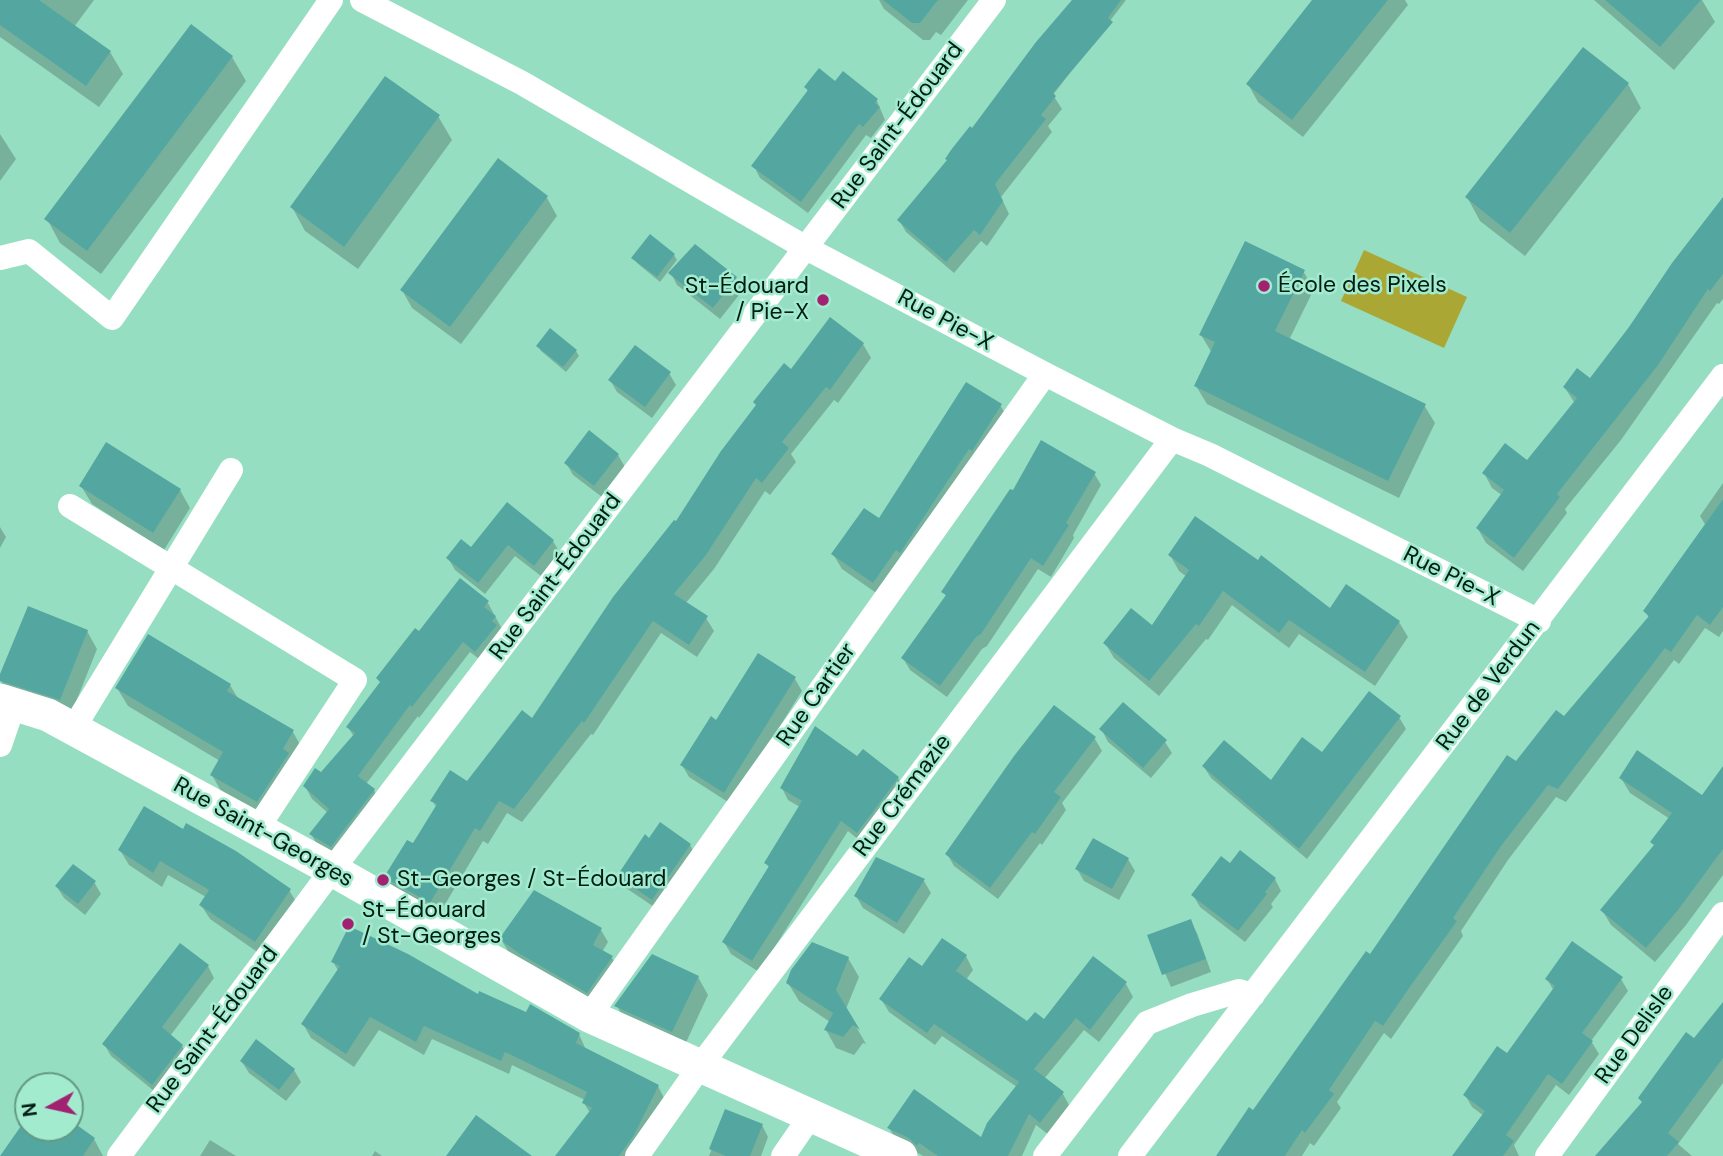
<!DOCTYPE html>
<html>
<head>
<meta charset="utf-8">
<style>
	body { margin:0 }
	#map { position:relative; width:1723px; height:1156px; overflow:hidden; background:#96dec2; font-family:"DM Sans",sans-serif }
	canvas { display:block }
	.north { position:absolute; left:14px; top:1072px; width:70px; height:70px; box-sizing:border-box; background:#a3ebcf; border:2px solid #629984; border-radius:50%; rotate:262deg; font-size:19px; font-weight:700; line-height:28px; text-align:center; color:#001d13 }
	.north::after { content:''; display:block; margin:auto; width:24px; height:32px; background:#a22171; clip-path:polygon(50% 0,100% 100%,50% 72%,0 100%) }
</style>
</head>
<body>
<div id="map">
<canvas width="1723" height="1156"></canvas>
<div class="north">N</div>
</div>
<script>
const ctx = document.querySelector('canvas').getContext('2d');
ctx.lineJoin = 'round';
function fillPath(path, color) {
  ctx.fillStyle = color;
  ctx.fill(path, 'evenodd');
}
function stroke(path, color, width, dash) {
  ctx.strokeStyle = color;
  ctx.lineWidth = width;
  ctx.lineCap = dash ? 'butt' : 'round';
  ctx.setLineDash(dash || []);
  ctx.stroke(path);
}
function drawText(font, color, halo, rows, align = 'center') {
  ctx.font = font + ' "DM Sans",sans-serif';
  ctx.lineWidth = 5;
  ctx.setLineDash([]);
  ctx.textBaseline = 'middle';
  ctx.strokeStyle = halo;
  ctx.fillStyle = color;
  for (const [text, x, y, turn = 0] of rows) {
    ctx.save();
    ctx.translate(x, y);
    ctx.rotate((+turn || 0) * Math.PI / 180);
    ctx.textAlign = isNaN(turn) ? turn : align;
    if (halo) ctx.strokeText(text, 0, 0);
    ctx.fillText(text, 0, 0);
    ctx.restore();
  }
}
fillPath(new Path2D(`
	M1364,250L1467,297L1444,348L1341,301Z`), '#aaa735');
fillPath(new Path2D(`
	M0,0H94L74,27L110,52L123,74L99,107L0,37Z
	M879,0H968L941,35L936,32L930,40H923L884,9Z
	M1074,0H1126L1053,95L1062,109L1048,126L1052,132L1001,197L1009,214L987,246L981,241L954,273L906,232L899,220L973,130Z
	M1314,0H1405L1408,5L1303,137L1258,102L1248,84Z
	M1594,0H1702L1715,22L1674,70Z
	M191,26L232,57L246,81L101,274L60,243L47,219Z
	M835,83L877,101L885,120L871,138L866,135L808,213L760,178L754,166L808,92L806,87Z
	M1628,84L1641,108L1525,256L1480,221L1467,197Z
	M438,116L452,140L358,269L305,231L292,207Z
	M0,134L16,159L0,181Z
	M498,161L547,198L557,216L461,344L412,308L402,290Z
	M1723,200V299L1719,304L1717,303L1621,440L1565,509L1567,513L1523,571L1486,543L1478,529L1503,496L1492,488L1484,473L1527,463L1574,402L1565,388L1590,381Z
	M674,255L677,260L660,282L637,263L634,258Z
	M1303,271L1314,289L1289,340L1424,405L1435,423L1399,498L1207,404L1196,386L1212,353L1201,335Z
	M671,273L736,278L743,290L720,319L677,285Z
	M863,344L871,358L838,403L834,400L791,454L796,462L770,495L765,491L714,569L685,604L706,618L714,631L697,657L661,633L593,735L591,734L522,822L507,813L488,844L483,841L438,916L394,891L386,877L414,846L437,808L432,801L467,783L533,721L676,524L791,372Z
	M538,346L576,351L579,356L566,372L541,351Z
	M669,373L676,385L652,418L617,392L610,380Z
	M1000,405L1009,420L882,597L842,569L833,554L879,521Z
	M618,455L625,467L602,497L573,475L566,463Z
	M1094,473L1101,485L1073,535L1074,538L1051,577L1038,569L987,646L982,649L947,697L910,670L903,658L947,598L944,592Z
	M1723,483V631L1719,637L1705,628L1679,664L1674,660L1566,802L1556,797L1508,860L1461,931L1463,936L1391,1039L1384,1033L1337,1102L1341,1108L1314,1146L1310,1143L1302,1156H1219L1516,764L1564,719L1649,618L1645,611L1706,526L1700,516Z
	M81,486L180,490L190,508L164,550L92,504Z
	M507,504L553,541L560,553L541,576L515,556L485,594L455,570L448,558L471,550Z
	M0,527L6,537L0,548Z
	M1170,555L1258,562L1330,610L1399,622L1408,637L1375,686L1299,634L1289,648L1232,605L1208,640L1206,639L1159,696L1114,658L1105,643L1152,628L1187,577L1179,571Z
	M488,603L502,629L483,662L470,652L419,718L418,716L366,784L374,790L380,802L338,858L318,846L311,834L328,813L312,799L305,786L321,774L354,737L348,727L419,633Z
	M87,631L97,649L70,717L10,698L0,679Z
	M795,679L802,691L731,804L689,777L682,765L717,722Z
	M230,685L239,700L293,732L303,750L267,819L222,793L212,775L220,761L128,706L117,688Z
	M1055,707L1095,739L1102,751L1062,803L1066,810L1042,845L1040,843L998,899L954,866L947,854Z
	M1399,717L1406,729L1307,859L1211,778L1204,767L1271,782Z
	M1102,730L1165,742L1172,753L1151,778L1108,742Z
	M858,758L898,778L905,790L864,844L848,831L759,972L731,954L724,942L770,869L766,863L800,807L788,800L782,788Z
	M1723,769V875L1686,925L1655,962L1611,925L1602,910L1655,847L1652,842L1670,819L1630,793L1621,778L1703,797Z
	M650,840L690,845L697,857L660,911L626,888L619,876Z
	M120,850L289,890L298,905L263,956L210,919L201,905L206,897L168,875L162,887L129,865Z
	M1128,859L1135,871L1119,900L1084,881L1077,869Z
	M877,860L924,881L931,893L904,934L863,908L856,896Z
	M1230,865L1275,879L1281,891L1271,904L1273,907L1245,942L1200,907L1193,895Z
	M94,882L101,894L85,915L64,898L57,887Z
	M1190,921L1197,933L1211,972L1171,987L1149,936Z
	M601,930L608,942L602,952L612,958L619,969L594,1004L508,951L501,939Z
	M966,956L973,970L966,980L1027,1024L1044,1022L1126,984L1133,997L1099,1042L1084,1030L1044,1079L1063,1094L1070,1107L1049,1135L1036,1125L1022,1156H923L897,1141L889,1128L981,1140L1017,1087L942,1036L935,1045L889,1012L881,999L922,968Z
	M848,958L859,977L846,1009L866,1044L863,1043L854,1055L836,1048L826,1030L830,1022L799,1001L788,983Z
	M333,962L479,996L579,1034L586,1050L658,1086L665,1100L636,1156H557L590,1113L584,1103L585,1100L512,1065L509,1074L432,1039L424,1055L379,1030L354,1067L311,1038L303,1024L339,972Z
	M208,966L214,978L170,1036L182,1046L188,1057L159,1095L111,1056L104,1044Z
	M698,977L708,995L683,1049L627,1024L617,1006Z
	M1547,979H1621L1628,991L1591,1041L1599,1054L1569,1095L1556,1085L1514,1145L1519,1156H1454L1484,1116L1472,1107L1465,1095L1507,1055L1554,991Z
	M1723,1005V1083L1678,1144L1692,1156H1598L1643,1103L1640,1099L1695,1040Z
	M242,1062L294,1070L301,1082L286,1101L249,1073Z
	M726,1112L762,1125L768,1137L761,1156H709Z
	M28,1119V1128H70V1123L94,1139L103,1156H2Z
	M210,1140L236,1156H200Z
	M375,1151L382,1156H372Z`), '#0003');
fillPath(new Path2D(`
	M0,0H39L111,51L86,86L0,25Z
	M883,0H938L920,23H912Z
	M1072,0H1121L1108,18L1113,22L1053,93L1056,96L1041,115L1046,119L995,184L1003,201L980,235L974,230L946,262L897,220L947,160L945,159L951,150L970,126L972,128L1036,42Z
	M1312,0H1388L1292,120L1246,84Z
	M1605,0H1701L1660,47Z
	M191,24L233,56L87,251L44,219Z
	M1583,47L1629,83L1510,233L1465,197Z
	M819,68L835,81L843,71L878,99L875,103L880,107L863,127L859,124L801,202L751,166L808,90L804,87Z
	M385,76L440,115L344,247L290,207Z
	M498,158L548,196L450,327L400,290Z
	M1723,197V274L1710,291L1708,289L1658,365L1557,494L1560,497L1514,558L1476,528L1504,490L1482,473L1505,443L1527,460L1577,398L1563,387L1577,368L1590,378L1629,327L1672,263Z
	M650,234L675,254L657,277L631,258Z
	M1245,241L1305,270L1275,331L1426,404L1388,481L1194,386L1215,342L1199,335Z
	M695,244L737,277L713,308L668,273Z
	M830,317L864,343L830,390L826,387L782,442L789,448L762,483L756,478L706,555L674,594L708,616L689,645L653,621L584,723L582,721L514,809L499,801L480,831L475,828L430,903L384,877L407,840L413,843L437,804L430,801L450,770L467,781L522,710L532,718L613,597L674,520L676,521L721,451L756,405L753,402L784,363L791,369Z
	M550,328L577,350L563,367L536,346Z
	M635,345L671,372L645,407L608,380Z
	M966,382L1002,404L972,451L969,449L900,553L896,550L873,583L831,554L864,508L879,518Z
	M589,430L619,454L594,486L564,463Z
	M1041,440L1096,472L1066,523L1069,525L1043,566L1031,558L981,634L976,637L940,686L901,658L946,595L941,592L1010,489L1013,490Z
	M106,442L181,489L153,533L79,486Z
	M1723,499V607L1710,625L1697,615L1671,652L1665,648L1558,789L1548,785L1501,846L1453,918L1457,921L1412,984L1383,1026L1375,1021L1329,1090L1334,1094L1305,1133L1302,1130L1285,1156H1216L1249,1107L1253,1110L1366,951L1370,954L1507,755L1516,761L1556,710L1564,716L1649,616L1643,611Z
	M507,502L554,540L534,566L508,545L478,583L446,558L461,539L471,547Z
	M1195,516L1258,560L1261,555L1330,608L1346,584L1400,621L1365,672L1289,620L1279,633L1223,591L1199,626L1196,624L1149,681L1103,643L1131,608L1152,625L1189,570L1168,555Z
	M460,578L489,601L484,607L496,616L492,621L497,625L475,652L463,642L412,707L410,705L358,776L375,789L331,847L309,834L329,809L303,786L315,768L321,772L355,733L346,727L380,682L376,678L415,628L419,631Z
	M28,606L88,630L60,700L0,681V674Z
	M148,634L231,684L227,691L294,730L283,749L289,753L257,802L210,775L223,752L115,688Z
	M758,653L796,677L724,793L680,765L711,716L716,720Z
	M1369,691L1401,716L1299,849L1202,766L1224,740L1271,780L1302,737L1322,752Z
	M1123,702L1167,740L1143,768L1099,729Z
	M1054,705L1096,737L1054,792L1061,797L1035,834L1032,832L990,888L945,854L1014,756Z
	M815,726L857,756L863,749L899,777L857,833L841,821L752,961L722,942L769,866L764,863L802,801L780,788Z
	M1637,750L1702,795L1723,766V849L1678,910L1646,948L1600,910L1654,845L1650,842L1672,813L1619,778Z
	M144,806L183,829L186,823L236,851L291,889L255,942L199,905L209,890L160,861L153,873L118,850Z
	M660,822L691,844L652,900L617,876L645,834L649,838Z
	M1093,838L1129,858L1112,889L1075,869Z
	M1240,850L1276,878L1265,892L1267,894L1238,931L1191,895L1221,856L1230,863Z
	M876,857L925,879L897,923L854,896Z
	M73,864L96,881L78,904L55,886Z
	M534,890L602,928L593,945L613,956L587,993L520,954L499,939Z
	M1191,919L1206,959L1162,975L1147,935Z
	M349,926L408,954L478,994L479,991L526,1012L530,1004L580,1033L576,1043L659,1085L634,1135L619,1156H555L592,1108L582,1103L587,1092L505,1052L501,1061L424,1026L416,1042L370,1017L346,1054L301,1024L340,966L331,962Z
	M942,938L967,955L956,971L1027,1021L1035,1012L1044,1019L1093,956L1127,982L1090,1030L1076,1018L1034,1069L1064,1092L1040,1123L1029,1114L1008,1156H938L919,1143L917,1146L909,1138L887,1128L914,1089L981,1137L987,1123L1019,1082L934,1024L927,1033L879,999L909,957L922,966Z
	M1572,941L1623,977L1582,1033L1593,1041L1562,1084L1548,1074L1506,1135L1514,1141L1503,1156H1452L1485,1111L1463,1095L1497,1046L1507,1053L1555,986L1545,979Z
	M812,942L849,957L836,990L860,1030L853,1025L843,1037L824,1030L833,1013L786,983L791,970Z
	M180,943L209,965L162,1027L183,1045L152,1085L102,1044Z
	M652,954L699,976L672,1032L614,1006Z
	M1723,1002V1058L1668,1133L1679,1142L1667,1156H1595L1642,1102L1638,1098L1686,1032L1694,1038Z
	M256,1039L295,1069L279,1090L240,1061Z
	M725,1109L763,1124L750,1156H726L709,1149Z
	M476,1115L532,1156H446Z
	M28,1116V1128H70V1120L95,1138L83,1156H0Z`), '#54a7a0');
stroke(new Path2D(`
	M362,0L522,83L806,248L1045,374L1172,439L1210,455L1539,621
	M0,258L29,251L112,318L331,0
	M70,506L355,680L257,829
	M73,729L231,470
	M0,745L14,704
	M589,1016L1045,374
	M119,1156L332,870L994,0
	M637,1156L701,1065L1172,439
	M783,1156L812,1114
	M1045,1156L1147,1023L1192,1005L1239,991L1253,995
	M1130,1156L1723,376
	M1547,1156L1723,914`), '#fff', 24);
stroke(new Path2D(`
	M0,700L48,715L320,863L589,1016L901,1156`), '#fff', 33);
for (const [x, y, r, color] of [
	[1264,286,7,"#a22171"],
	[823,300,7,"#a22171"],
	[383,880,7,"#a22171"],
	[348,924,7,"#a22171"]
]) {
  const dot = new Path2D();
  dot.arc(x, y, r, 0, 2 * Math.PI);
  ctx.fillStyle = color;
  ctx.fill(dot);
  stroke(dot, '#a3ebcf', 2.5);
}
drawText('23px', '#001d13', '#a3ebcf', [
	["Rue Saint-Édouard",898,126,-53],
	["Rue Pie-X",945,321,28],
	["Rue Saint-Édouard",556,577,-53],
	["Rue Pie-X",1451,577,27],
	["Rue de Verdun",1489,686,-53],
	["Rue Cartier",817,695,-55],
	["Rue Crémazie",903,796,-53],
	["Rue Saint-Georges",263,833,29],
	["Rue Saint-Édouard",213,1030,-53],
	["Rue Delisle",1635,1035,-54]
]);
drawText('23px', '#001d13', '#a3ebcf', [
	["École des Pixels",1278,286],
	["St-Édouard",809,287,"right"],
	["/ Pie-X",809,313,"right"],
	["St-Georges / St-Édouard",397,880],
	["St-Édouard",362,911],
	["/ St-Georges",362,937]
], 'left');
</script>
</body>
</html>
